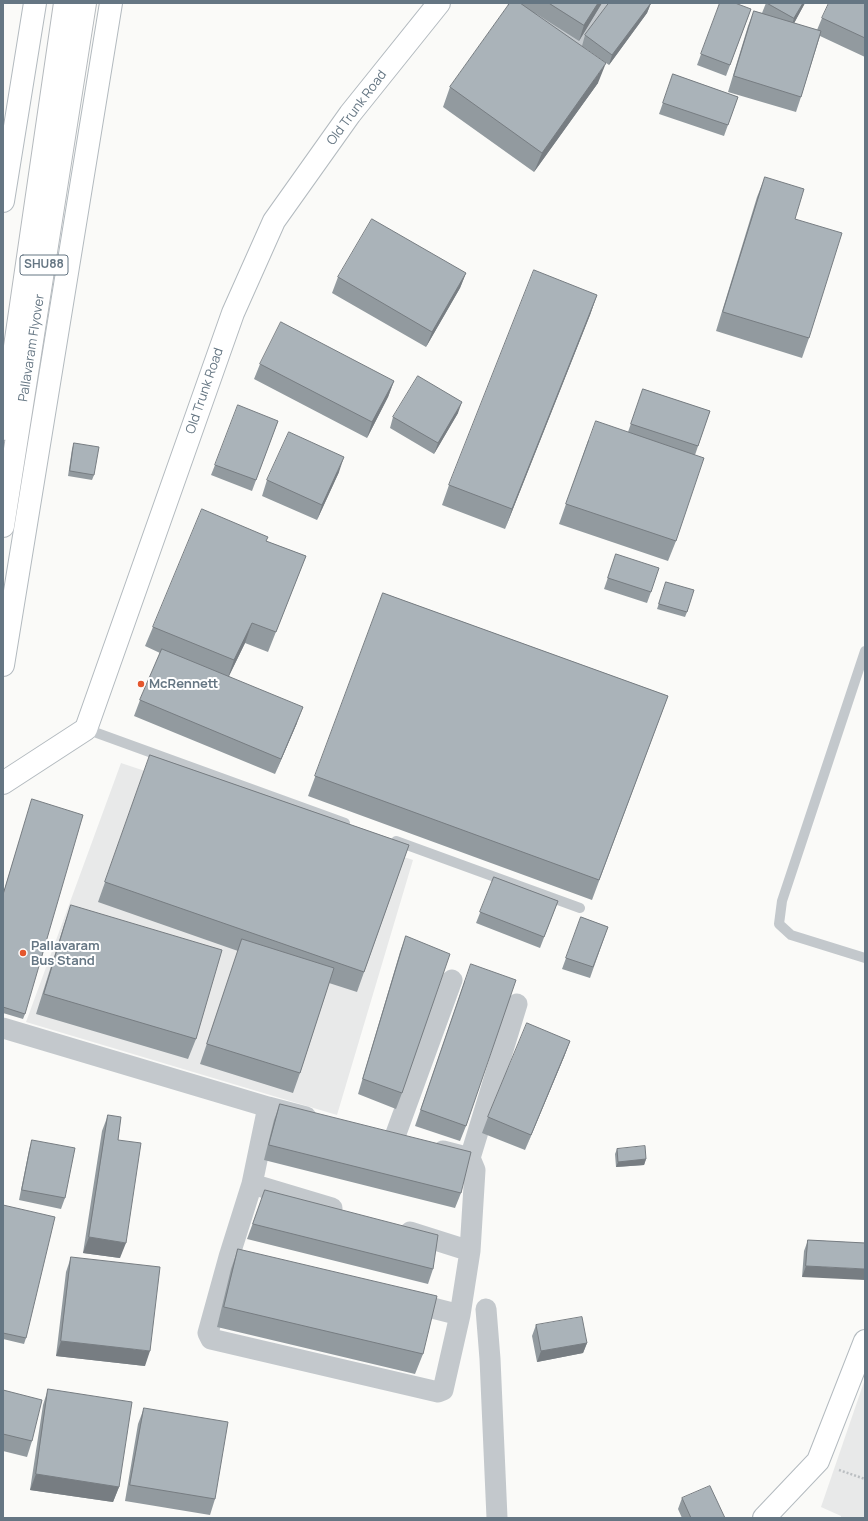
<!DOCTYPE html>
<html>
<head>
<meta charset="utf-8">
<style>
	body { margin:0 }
	#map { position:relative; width:868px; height:1521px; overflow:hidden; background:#fafaf8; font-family:Manrope,sans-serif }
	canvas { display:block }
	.frame { position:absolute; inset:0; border:4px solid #657683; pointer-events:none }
</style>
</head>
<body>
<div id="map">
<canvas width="868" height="1521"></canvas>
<div class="frame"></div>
</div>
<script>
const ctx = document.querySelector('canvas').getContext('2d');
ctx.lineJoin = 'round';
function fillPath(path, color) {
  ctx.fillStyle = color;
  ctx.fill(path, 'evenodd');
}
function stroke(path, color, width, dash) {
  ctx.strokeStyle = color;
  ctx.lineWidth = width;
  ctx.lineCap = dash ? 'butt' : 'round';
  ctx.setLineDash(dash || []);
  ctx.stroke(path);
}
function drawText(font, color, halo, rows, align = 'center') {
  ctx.font = font + ' Manrope,sans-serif';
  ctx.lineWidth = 4;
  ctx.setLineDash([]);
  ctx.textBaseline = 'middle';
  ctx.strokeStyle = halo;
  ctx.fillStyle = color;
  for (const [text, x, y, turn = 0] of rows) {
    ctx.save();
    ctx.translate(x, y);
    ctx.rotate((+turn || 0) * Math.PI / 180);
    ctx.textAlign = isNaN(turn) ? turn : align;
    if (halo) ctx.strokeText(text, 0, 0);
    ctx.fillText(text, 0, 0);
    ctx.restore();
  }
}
fillPath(new Path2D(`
	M121,763L413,860L337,1115L26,1022Z
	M865,1379V1518H841V1516L821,1507Z`), '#e8e9e9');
const secondary = new Path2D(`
	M3,201L35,3
	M3,665L111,3
	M3,783L86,729L233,313L274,221L350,114L439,3
	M764,1518L818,1461L865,1341`);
const primary = new Path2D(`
	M3,429L65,3
	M3,526L85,3`);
stroke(secondary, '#b3babf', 24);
stroke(primary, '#b5babe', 24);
stroke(new Path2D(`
	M839,1470L865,1479`), '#bbbfc2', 2.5, [2, 2]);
stroke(new Path2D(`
	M865,651L782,901L779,924L791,935L865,958
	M86,729L345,823
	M396,841L580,908`), '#c3c8cc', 10);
stroke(new Path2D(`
	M518,3L579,41L602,4L600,3
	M3,1028L268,1107L306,1117
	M394,1139L452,980
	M443,1151L470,1158L475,1170L470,1251
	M470,1158L517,1004
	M252,1184L332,1208
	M229,1257L208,1333L211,1339L438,1392L443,1390L460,1315L470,1251L410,1232
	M243,1261L229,1257L252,1184L268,1107
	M405,1301L460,1315
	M486,1309L490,1359L497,1518`), '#c3c8cc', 21);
stroke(secondary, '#fff', 22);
stroke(primary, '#fff', 22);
fillPath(new Path2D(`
	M510,3H602L579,41L535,13L598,83L534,172L443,107L450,87Z
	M651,3L647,13L609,65L582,46L585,35Z
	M720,3L751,9L726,76L697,65Z
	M766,3H805L794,23L817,30L822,18L865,3V57L820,36L801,97L796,112L728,92L748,26L754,11L762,13Z
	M673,74L738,97L724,136L659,114Z
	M765,177L795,219L809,338L802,358L716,331L757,197Z
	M466,273L460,288L426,347L332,293L338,277Z
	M597,295L590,315L505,529L442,505L449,485Z
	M260,364L394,381L388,397L367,438L254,379Z
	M643,389L710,411L695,455L676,541L668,561L559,524L588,441L628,432Z
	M458,413L434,454L390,428L393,417Z
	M278,421L252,491L211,475L215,465Z
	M74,443L94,475L92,480L68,476L72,449Z
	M339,472L317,520L262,496L267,480Z
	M266,541L306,556L268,652L245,643L229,676L297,723L275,774L134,716L140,700L160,653L145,646L153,627Z
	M616,554L651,592L647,603L604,589Z
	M666,582L687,612L685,617L657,609Z
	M383,593L668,696L592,900L308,796Z
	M150,755L409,845L357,992L329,983L300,1073L293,1093L200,1064L238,951L98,902Z
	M32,799L25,1014L23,1019L3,1013V894Z
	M494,877L558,901L540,948L476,923Z
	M71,905L196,1039L188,1059L36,1014L64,925Z
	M581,917L608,927L590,978L562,969Z
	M406,936L402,1093L396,1109L358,1094L400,952Z
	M465,980L466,1126L460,1141L415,1126Z
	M570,1041L564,1057L525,1150L482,1133L488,1117Z
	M280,1104L461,1193L455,1208L264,1160L274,1120Z
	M108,1115L118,1140L120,1258L83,1253L102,1131Z
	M32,1140L65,1198L61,1209L19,1200L29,1150Z
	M617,1149L646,1159L644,1165L616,1167L615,1154Z
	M265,1190L433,1269L428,1284L247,1239Z
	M3,1205L26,1338L24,1344L3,1339Z
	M808,1240L865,1243L802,1277L804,1251Z
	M238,1249L423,1354L415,1374L217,1327L231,1269Z
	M71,1257L145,1366L56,1356L66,1272Z
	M536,1325L587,1343L583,1353L537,1362L532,1336Z
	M48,1389L119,1487L113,1502L30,1490L43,1405Z
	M3,1390L32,1441L27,1457L3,1451Z
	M144,1408L215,1499L210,1515L125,1501L138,1424Z
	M682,1498L725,1518H682L678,1509Z`), '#929a9f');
fillPath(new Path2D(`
	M598,3H602L579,41L584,25Z
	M651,3L647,13L609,65L612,55Z
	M803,3H805L791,29L794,18Z
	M606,63L598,83L534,172L542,153Z
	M466,273L460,288L426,347L432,332Z
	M597,295L590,315L505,529L512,509Z
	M394,381L388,397L367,438L372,422Z
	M462,402L458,413L434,454L438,443Z
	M344,457L339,472L317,520L322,505Z
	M252,623L245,643L227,680L234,660Z
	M303,707L297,723L275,774L281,759Z
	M570,1041L564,1057L525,1150L531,1135Z
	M646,1159L644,1165L616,1167L618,1162Z
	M89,1237L126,1243L120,1258L83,1253Z
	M806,1266L865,1269V1280L802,1277Z
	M61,1341L150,1351L145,1366L56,1356Z
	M587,1343L583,1353L537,1362L541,1351Z
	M36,1474L119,1487L113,1502L30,1490Z`), '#777d82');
const building = new Path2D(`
	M510,3H520L606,63L542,153L450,87Z
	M549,3H598L584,25Z
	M609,3H651L612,55L585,35Z
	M720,3H735L751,9L730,65L701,54Z
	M767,3H803L794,18Z
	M829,3H865V38L822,18Z
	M754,11L821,31L801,97L734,76Z
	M673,74L738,97L728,125L663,103Z
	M765,177L804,189L795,219L842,233L809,338L723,312Z
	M372,219L466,273L432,332L338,277Z
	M534,270L597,295L512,509L449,485Z
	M281,322L394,381L372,422L260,364Z
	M418,376L462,402L438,443L393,417Z
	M643,389L710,411L698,446L631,424Z
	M238,405L278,421L256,480L215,465Z
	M596,421L704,458L676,541L566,504Z
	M289,432L344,457L322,505L267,480Z
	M74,443L99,447L94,475L70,471Z
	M202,509L268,537L266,541L306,556L276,632L252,623L234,660L153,627Z
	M616,554L659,568L651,592L608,578Z
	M666,582L694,590L687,612L659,604Z
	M383,593L668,696L599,880L315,776Z
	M162,649L303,707L281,759L140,700Z
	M150,755L409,845L364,972L105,882Z
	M32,799L83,815L25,1014L3,1007V895Z
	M494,877L558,901L544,937L480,912Z
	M71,905L222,950L196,1039L44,994Z
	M581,917L608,927L593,967L566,958Z
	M406,936L450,954L402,1093L363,1079Z
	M242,939L334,968L300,1073L207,1044Z
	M471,964L516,980L466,1126L421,1110Z
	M527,1023L570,1041L531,1135L488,1117Z
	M280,1104L471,1152L461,1193L269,1145Z
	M108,1115L121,1117L118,1140L141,1143L126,1243L89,1237Z
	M32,1140L75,1148L65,1198L22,1190Z
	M645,1146L646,1159L618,1162L617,1149Z
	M265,1190L438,1235L433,1269L253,1224Z
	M3,1205L55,1217L26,1338L3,1333Z
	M808,1240L865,1243V1269L806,1266Z
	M238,1249L437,1296L423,1354L224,1307Z
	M71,1257L160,1267L150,1351L61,1341Z
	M582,1317L587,1343L541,1351L536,1325Z
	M48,1389L132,1402L119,1487L36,1474Z
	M3,1390L42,1400L32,1441L3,1434Z
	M144,1408L228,1422L215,1499L130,1485Z
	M710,1486L725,1518H691L682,1498Z`);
fillPath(building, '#aab3b9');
stroke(building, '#777d82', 1);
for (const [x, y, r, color] of [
	[141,684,4,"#e4572e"],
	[23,953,4,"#e4572e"]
]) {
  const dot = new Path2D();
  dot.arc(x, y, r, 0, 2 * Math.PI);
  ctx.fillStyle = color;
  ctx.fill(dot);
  stroke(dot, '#fff', 1.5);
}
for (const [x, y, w] of [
	[44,265,48]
]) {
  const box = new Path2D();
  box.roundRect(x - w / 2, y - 10, w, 20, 3);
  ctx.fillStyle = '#fff';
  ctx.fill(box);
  stroke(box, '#657683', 1);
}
drawText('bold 12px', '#657683', null, [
	["SHU88",44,265]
]);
drawText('13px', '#657683', '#fff', [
	["Old Trunk Road",357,108,-53],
	["Pallavaram Flyover",32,348,-81],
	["Old Trunk Road",205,391,-71]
]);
drawText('bold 13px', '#657683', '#fff', [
	["McRennett",149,684],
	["Pallavaram",31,946],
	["Bus Stand",31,961]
], 'left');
</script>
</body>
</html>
